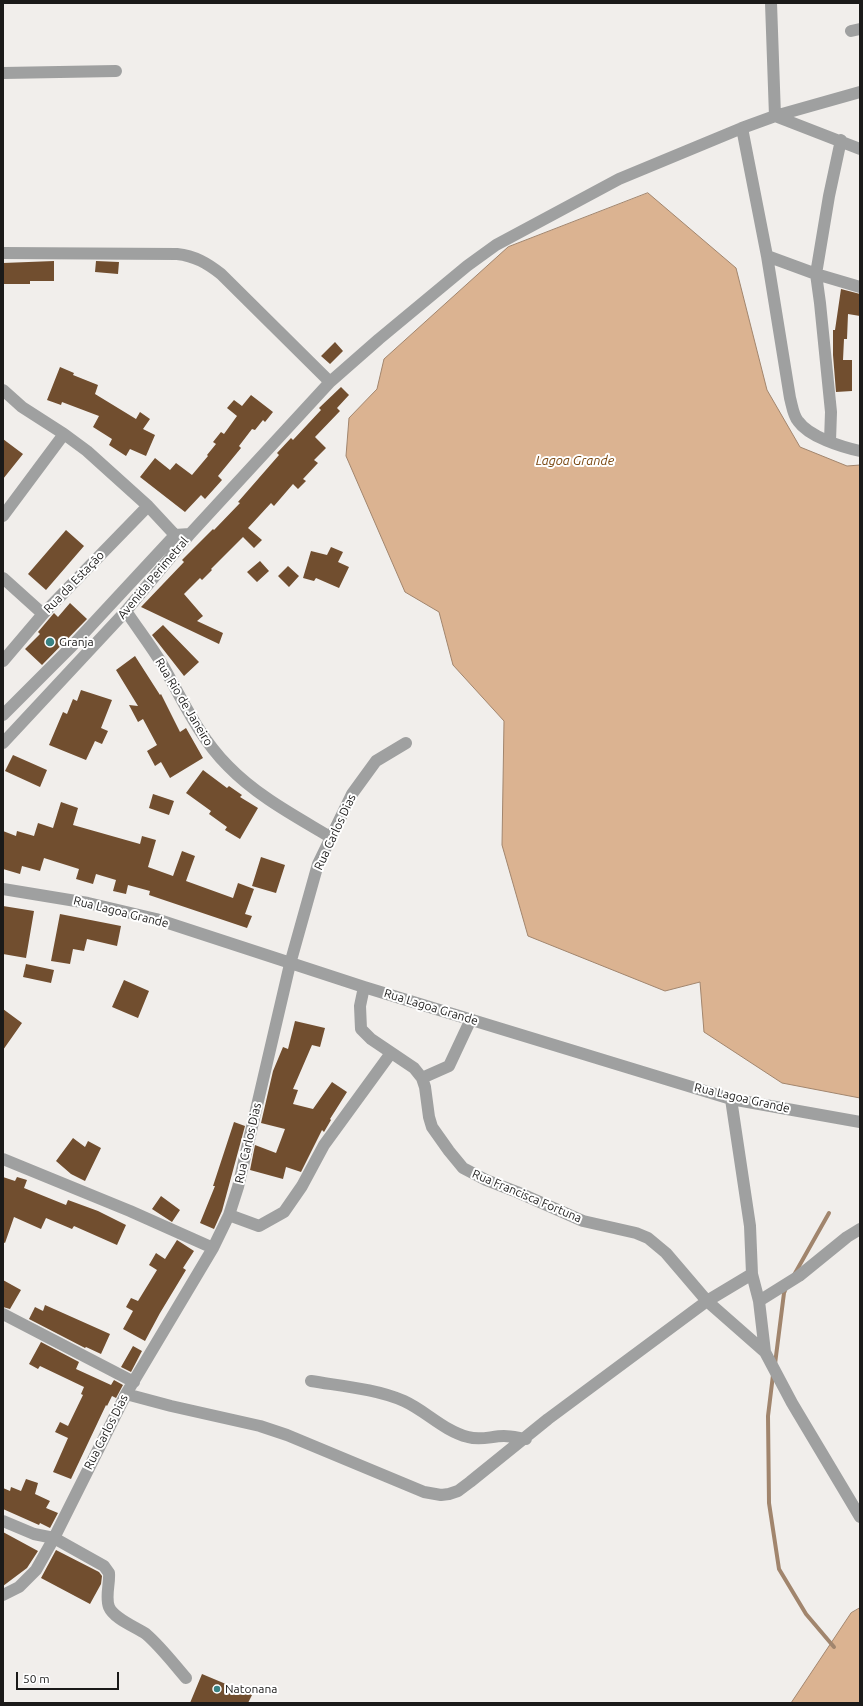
<!DOCTYPE html>
<html>
<head>
<meta charset="utf-8">
<style>
	body { margin:0 }
	#map { position:relative; width:863px; height:1706px; overflow:hidden; background:#f1eeeb; font-family:Ubuntu,sans-serif }
	canvas { display:block }
	.frame { position:absolute; inset:0; border:4px solid #1b1a19; pointer-events:none }
	.scale { position:absolute; left:16px; top:1672px; width:103px; height:18px; box-sizing:border-box; border:2px solid #1b1a19; border-top:0; padding-left:5px; font-size:12px; line-height:14px; white-space:nowrap; color:#1b1a19; -webkit-text-stroke:3px #fff; paint-order:stroke }
</style>
</head>
<body>
<div id="map">
<canvas width="863" height="1706"></canvas>
<div class="frame"></div>
<div class="scale">50 m</div>
</div>
<script>
const ctx = document.querySelector('canvas').getContext('2d');
ctx.lineJoin = 'round';
function fillPath(path, color) {
  ctx.fillStyle = color;
  ctx.fill(path, 'evenodd');
}
function stroke(path, color, width, dash) {
  ctx.strokeStyle = color;
  ctx.lineWidth = width;
  ctx.lineCap = dash ? 'butt' : 'round';
  ctx.setLineDash(dash || []);
  ctx.stroke(path);
}
function drawText(font, color, halo, rows, align = 'center') {
  ctx.font = font + ' Ubuntu,sans-serif';
  ctx.lineWidth = 4;
  ctx.setLineDash([]);
  ctx.textBaseline = 'middle';
  ctx.strokeStyle = halo;
  ctx.fillStyle = color;
  for (const [text, x, y, turn = 0] of rows) {
    ctx.save();
    ctx.translate(x, y);
    ctx.rotate((+turn || 0) * Math.PI / 180);
    ctx.textAlign = isNaN(turn) ? turn : align;
    if (halo) ctx.strokeText(text, 0, 0);
    ctx.fillText(text, 0, 0);
    ctx.restore();
  }
}
const water = new Path2D(`
	M648,193L736,268L767,390L800,447L847,466L860,465V1098L782,1083L704,1032L700,982L665,991L528,936L502,845L504,721L453,665L439,612L405,592L346,456L349,418L377,389L384,359L508,247Z
	M860,1608V1703H791L851,1613Z`);
fillPath(water, '#dbb391');
stroke(water, '#a1856d', 1);
stroke(new Path2D(`
	M794,1275L829,1213
	M775,1364L784,1293L786,1288
	M773,1375L768,1416L769,1503L779,1569L806,1614L834,1647`), '#a1856d', 4);
fillPath(new Path2D(`
	M54,261V281H30V284H3V263Z
	M96,261L119,262L118,274L95,272Z
	M841,289L860,294V316L848,314L847,339H844L843,360H852V391L836,392L833,355V330H835Z
	M335,342L343,351L330,364L321,356Z
	M60,367L74,373L73,375L98,385L95,394L136,419L140,412L150,419L143,429L155,435L146,456L130,449L126,456L109,445L112,439L93,427L99,416L62,402L61,405L47,400Z
	M341,387L349,395L337,408L340,411L315,437L326,448L314,460L318,463L303,479L306,481L298,489L293,484L274,506L271,503L248,528L262,540L254,548L243,537L211,569L212,570L202,580L200,578L184,594L203,616L197,621L223,633L219,644L141,607L184,562L182,560L213,529L214,530L240,503L238,502L279,455L277,453L291,438L293,440L321,410L319,408Z
	M251,395L273,412L265,422L263,420L255,430L252,429L239,446L241,448L218,476L222,480L205,499L201,495L185,512L140,477L155,458L170,470L176,463L192,475L208,456L207,455L216,444L213,442L221,432L224,434L237,416L227,408L234,400L242,406Z
	M3,439L23,454L3,479Z
	M66,530L84,546L46,590L28,574Z
	M331,547L343,552L338,562L349,567L339,588L316,578L314,581L303,578L311,551L327,555Z
	M260,561L269,571L257,582L247,572Z
	M288,566L299,576L289,587L278,576Z
	M70,603L87,619L42,665L25,649L40,634L38,632L54,613L58,617Z
	M163,625L199,662L184,676L152,635Z
	M135,656L160,695L161,694L180,732L186,728L203,758L170,778L161,762L155,766L147,751L157,745L143,719L138,722L129,705L138,706L116,670Z
	M81,690L112,700L101,728L108,731L102,744L95,741L86,760L49,745L63,712L67,714L73,699L77,701Z
	M13,755L47,770L40,787L5,771Z
	M203,770L227,788L229,786L242,795L240,797L258,808L240,839L225,830L227,827L209,814L211,811L186,793Z
	M153,794L174,801L169,815L149,808Z
	M61,802L78,808L73,825L140,844L142,836L156,840L148,867L173,876L182,851L195,856L186,881L233,898L238,883L254,889L245,914L252,916L247,928L149,895L150,891L128,885L126,894L113,891L116,880L96,874L93,884L76,879L79,869L44,858L40,871L22,866L20,874L3,869V831L16,836L17,831L34,836L38,823L53,828Z
	M261,857L285,865L276,893L252,886Z
	M3,906L34,911L26,958L3,954Z
	M60,914L121,926L117,946L87,939L84,951L73,949L70,964L51,961Z
	M26,964L54,970L51,983L23,977Z
	M124,980L149,991L138,1018L112,1007Z
	M3,1009L22,1023L3,1050Z
	M295,1021L325,1028L320,1047L312,1045L293,1089L298,1090L293,1104L313,1109L332,1082L347,1092L330,1119L331,1120L324,1132L322,1130L301,1172L286,1167L283,1179L250,1170L255,1145L276,1153L285,1129L261,1123L273,1071L283,1047L288,1049Z
	M234,1122L245,1126L222,1211L214,1229L200,1223L215,1186H213Z
	M73,1138L85,1147L88,1141L101,1148L85,1181L71,1174L56,1161Z
	M3,1177L15,1181L17,1177L27,1180L24,1188L66,1205L68,1200L98,1211L126,1225L117,1245L74,1226L72,1229L46,1218L41,1229L14,1217L5,1243L3,1242Z
	M161,1196L180,1210L172,1222L152,1209Z
	M177,1240L194,1251L183,1268L186,1270L160,1313L145,1341L123,1329L133,1311L126,1307L131,1298L138,1301L157,1270L149,1265L156,1253L165,1259Z
	M3,1280L21,1290L10,1309L3,1307Z
	M45,1305L110,1334L101,1354L86,1347L85,1348L29,1319L35,1307L43,1311Z
	M41,1342L79,1362L76,1369L111,1385L114,1380L123,1385L116,1398L112,1396L107,1406L106,1405L71,1479L53,1472L68,1438L55,1432L60,1422L68,1426L83,1395L81,1394L84,1387L40,1366L38,1369L29,1364Z
	M133,1346L142,1351L131,1372L121,1367Z
	M26,1479L38,1483L35,1494L50,1501L46,1508L58,1513L50,1528L40,1523L39,1525L3,1509V1488L10,1491L11,1487L21,1491Z
	M3,1532L38,1551L27,1568L3,1586Z
	M56,1550L99,1572L102,1576L101,1584L90,1604L41,1578Z
	M202,1674L252,1695L248,1703H190Z`), '#714e2f');
stroke(new Path2D(`
	M771,3L775,116L860,149
	M851,31L860,29
	M3,73L116,71
	M742,128L767,256L790,398C792,405 793,415 798,421C809,437 842,447 860,451
	M3,253L177,254C195,256 207,263 221,274L330,382
	M767,256L816,274L860,287
	M3,390L22,407L64,434L87,451L148,506L175,535
	M830,441L831,412L820,303L816,274L829,196L841,140
	M3,516L64,434
	M3,578L43,614
	M126,611C138,629 151,646 162,664C182,699 199,737 228,766C257,796 295,816 330,837
	M3,661L43,614L148,506
	M3,715L72,646L175,535L190,534
	M3,743L126,611L190,534L330,382L379,339L467,266L496,245L619,179L742,128L775,116L860,92
	M3,889L88,903L156,919L364,987L731,1099L860,1122
	M364,987L360,1006L361,1029L371,1039L414,1068L422,1078L425,1087L429,1117L432,1127L449,1151L463,1168L486,1180L517,1192L583,1221L636,1233L648,1238L666,1253L707,1301L765,1352
	M422,1078L449,1066L471,1019
	M731,1099L750,1226L752,1274L759,1301L765,1352L792,1403L860,1517
	M3,1159L130,1211L213,1248
	M229,1215L259,1226L284,1212L302,1186L324,1145L391,1053
	M759,1301L799,1276L847,1237L860,1229
	M3,1314L134,1382
	M311,1381C341,1386 377,1389 404,1401C426,1411 444,1431 468,1437C481,1441 491,1436 504,1436C511,1436 519,1438 526,1439
	M126,1394L171,1406L260,1426L287,1435L424,1492L441,1495L449,1494L458,1491L470,1482L548,1419L707,1301L752,1274
	M3,1521L34,1534L54,1538L104,1566L109,1573C110,1583 105,1597 109,1607C114,1619 136,1627 146,1634C161,1647 173,1663 186,1678
	M3,1595L19,1587L36,1570L54,1538L126,1394L213,1248L229,1215L238,1187L290,964L318,864L352,794L376,761L406,743`), '#9fa0a0', 12);
for (const [x, y, r, color] of [
	[50,642,5,"#398283"],
	[217,1689,4,"#398283"]
]) {
  const dot = new Path2D();
  dot.arc(x, y, r, 0, 2 * Math.PI);
  ctx.fillStyle = color;
  ctx.fill(dot);
  stroke(dot, '#fff', 1.5);
}
drawText('12px', '#1b1a19', '#fff', [
	["Avenida Perimetral",153,578,-50],
	["Rua da Estação",74,582,-46],
	["Rua Rio de Janeiro",184,702,59],
	["Rua Carlos Dias",335,832,-65],
	["Rua Lagoa Grande",121,912,14],
	["Rua Lagoa Grande",431,1007,17],
	["Rua Lagoa Grande",742,1098,13],
	["Rua Carlos Dias",248,1143,-77],
	["Rua Francisca Fortuna",527,1196,23],
	["Rua Carlos Dias",106,1432,-63]
]);
drawText('12px', '#1b1a19', '#fff', [
	["Granja",59,642],
	["Natonana",225,1689]
], 'left');
drawText('italic 13px', '#78450d', '#fff', [
	["Lagoa Grande",575,461]
]);
</script>
</body>
</html>
